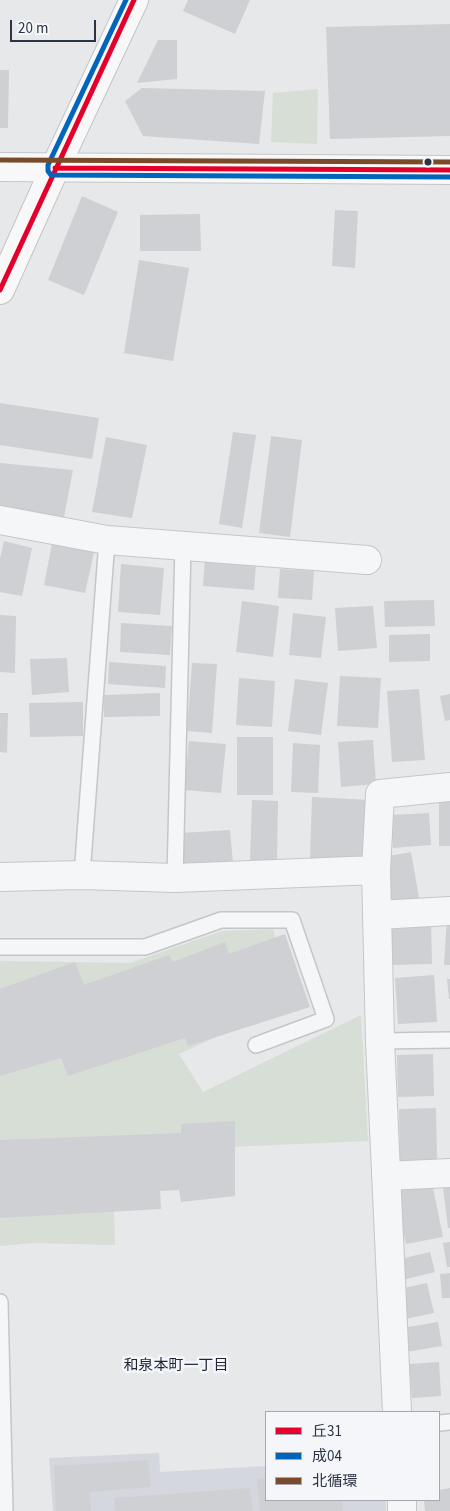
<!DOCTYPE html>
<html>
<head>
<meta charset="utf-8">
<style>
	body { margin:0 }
	#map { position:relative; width:450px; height:1511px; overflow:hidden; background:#e6e8ea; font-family:"Source Sans 3","Noto Sans JP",sans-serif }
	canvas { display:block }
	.legend { position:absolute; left:265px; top:1411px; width:175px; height:90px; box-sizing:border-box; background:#f4f6f9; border:1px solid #a4a8b1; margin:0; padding:6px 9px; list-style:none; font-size:15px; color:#2b3445 }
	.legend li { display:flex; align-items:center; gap:10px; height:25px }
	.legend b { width:25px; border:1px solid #a4a8b1 }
	.scale { position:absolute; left:10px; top:20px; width:86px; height:22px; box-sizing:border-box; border:2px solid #2b3445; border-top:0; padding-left:6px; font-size:15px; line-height:18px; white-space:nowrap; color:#2b3445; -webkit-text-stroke:4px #f4f6f9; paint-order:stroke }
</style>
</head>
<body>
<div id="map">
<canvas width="450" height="1511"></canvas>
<ul class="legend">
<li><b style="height:6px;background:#e4002b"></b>丘31</li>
<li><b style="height:6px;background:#0065bd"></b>成04</li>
<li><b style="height:6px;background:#7a4b2a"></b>北循環</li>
</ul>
<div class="scale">20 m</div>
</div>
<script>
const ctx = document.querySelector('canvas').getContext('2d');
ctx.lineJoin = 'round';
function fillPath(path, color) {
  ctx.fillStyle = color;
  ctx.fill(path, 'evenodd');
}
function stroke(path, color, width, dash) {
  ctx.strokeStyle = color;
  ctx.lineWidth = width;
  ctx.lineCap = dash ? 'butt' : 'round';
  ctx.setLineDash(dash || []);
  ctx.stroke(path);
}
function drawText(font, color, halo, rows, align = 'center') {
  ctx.font = font + ' "Source Sans 3","Noto Sans JP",sans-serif';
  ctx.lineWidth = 5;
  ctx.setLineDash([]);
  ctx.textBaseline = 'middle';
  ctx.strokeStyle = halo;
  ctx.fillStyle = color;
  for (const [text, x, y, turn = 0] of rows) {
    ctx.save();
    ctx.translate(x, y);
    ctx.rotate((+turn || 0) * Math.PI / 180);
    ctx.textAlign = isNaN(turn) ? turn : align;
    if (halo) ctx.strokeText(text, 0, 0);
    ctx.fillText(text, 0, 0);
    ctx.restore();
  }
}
fillPath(new Path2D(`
	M159,1453L160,1472L266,1466V1500H386V1511H53L49,1458Z`), '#d4d7dd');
fillPath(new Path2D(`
	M318,89L317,144L271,142L273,93Z
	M273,929L293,1002L179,1054L203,1092L361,1015L368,1141L112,1152L115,1245L34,1243L0,1246V961L130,963L222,931Z`), '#d6ded6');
fillPath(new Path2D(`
	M188,0H250L235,34L183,11Z
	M450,24V136L330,139L326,27Z
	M158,40H177V79L137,83Z
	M0,70H9L8,128H0Z
	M142,88L265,91L259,144L143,136L125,101Z
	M82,196L118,212L84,295L48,280Z
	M335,210L358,211L355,268L332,266Z
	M200,214L201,251H140V215Z
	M139,260L189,268L173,361L124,353Z
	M0,403L99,418L92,459L0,445Z
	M233,432L256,435L242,528L219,524Z
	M271,436L302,440L290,537L259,533Z
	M106,437L147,445L132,518L92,512Z
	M0,463L73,470L63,522L0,510Z
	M53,539L95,548L85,593L44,585Z
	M4,541L32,548L22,596L0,592V558Z
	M205,559L256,564L254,590L203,586Z
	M121,564L164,568L160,615L118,612Z
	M280,569L314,571L312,600L278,598Z
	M434,600L435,626L385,627L384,601Z
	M242,601L279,606L273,657L236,652Z
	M373,606L377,648L338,651L335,608Z
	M293,613L326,617L321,658L289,655Z
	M0,615L16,616L15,673L0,672Z
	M121,623L172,626L170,655L120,652Z
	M430,634V661L389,662V635Z
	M67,658L69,692L32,695L30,659Z
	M109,662L166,666L165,688L108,684Z
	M192,663L217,664L212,733L187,731Z
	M340,676L381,678L378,728L337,726Z
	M239,678L275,681L272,727L236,725Z
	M295,679L328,683L321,735L288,731Z
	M419,689L425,760L392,762L387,691Z
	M160,693V716L104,717V695Z
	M450,694V720L445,721L440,696Z
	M83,702V736L30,737L29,703Z
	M0,713H8L7,753L0,752Z
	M237,737H273V795H237Z
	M373,740L376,784L341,787L338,742Z
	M189,741L226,744L221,793L184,790Z
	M293,743L320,745L318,793L291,792Z
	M312,797L369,800L367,860L310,858Z
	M252,800L278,801L277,861L250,860Z
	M439,800H450V846H439Z
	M429,813L431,845L393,848L391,815Z
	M230,830L233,863L184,867L181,833Z
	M411,852L419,898L386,903L378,858Z
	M447,918H450V965H444Z
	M431,920L432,964L392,965L391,922Z
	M285,934L310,1007L188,1046L185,1038L68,1076L61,1058L0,1076V989L75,962L84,985L169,955L173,962L225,942L229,954Z
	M434,975L437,1022L398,1024L395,978Z
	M447,979H450V999H449Z
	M433,1054L434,1096L398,1097L397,1055Z
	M436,1108L437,1162L400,1163L399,1109Z
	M235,1121V1196L181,1202L179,1190L160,1191L161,1209L0,1218V1140L181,1133V1124Z
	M432,1183L443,1237L406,1244L395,1191Z
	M450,1187V1228H448L443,1188Z
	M450,1242V1267H447L443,1243Z
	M430,1252L435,1272L398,1281L392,1261Z
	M450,1273V1298H442L440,1274Z
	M427,1283L434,1313L405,1319L399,1289Z
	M438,1322L442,1346L406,1352L402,1328Z
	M439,1362L441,1396L412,1398L409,1364Z
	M148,1460L151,1487L90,1492L91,1511H56L54,1466Z
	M266,1478V1500H342L343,1511H260L257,1479Z
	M250,1488L253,1511H115L114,1498Z
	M450,1488V1511H425L424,1500H439V1490Z`), '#ced0d3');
const lane = new Path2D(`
	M82,875L107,540
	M175,878L183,546
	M0,947H145L221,920H292L326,1019L256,1045
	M380,1041L450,1040
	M0,1302L5,1511
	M439,1423L450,1422`);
const street = new Path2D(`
	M0,520L107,540L367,560
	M0,877L82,875L175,878L376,870
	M378,915L450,911
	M386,1176L450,1173
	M397,1412L380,1041L376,870L380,794L450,787
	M402,1500V1511`);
const secondary = new Path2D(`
	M0,167L450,170`);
const primary = new Path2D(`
	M0,290L55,168L134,0`);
stroke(lane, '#c4c6c8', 18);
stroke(street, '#c4c6c8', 30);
stroke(secondary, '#c4c6c8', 30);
stroke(primary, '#c2c5c8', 30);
stroke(lane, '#f5f6f7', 15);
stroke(street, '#f5f6f7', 28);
stroke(secondary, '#f8f8f8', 28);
stroke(primary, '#f8f8f8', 28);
stroke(new Path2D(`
	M55,168L450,170
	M0,290L134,0`), '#e4002b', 5);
stroke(new Path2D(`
	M126,0L48,165V171L51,175L450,177`), '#0065bd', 5);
stroke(new Path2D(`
	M0,160L450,162`), '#7a4b2a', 5);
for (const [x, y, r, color] of [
	[428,162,4.5,"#2b3445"]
]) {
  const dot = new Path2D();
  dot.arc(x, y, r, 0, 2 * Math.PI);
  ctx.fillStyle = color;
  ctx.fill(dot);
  stroke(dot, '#f4f6f9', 2);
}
drawText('15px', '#1d2536', '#f4f6f9', [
	["和泉本町一丁目",176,1367]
]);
</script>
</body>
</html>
